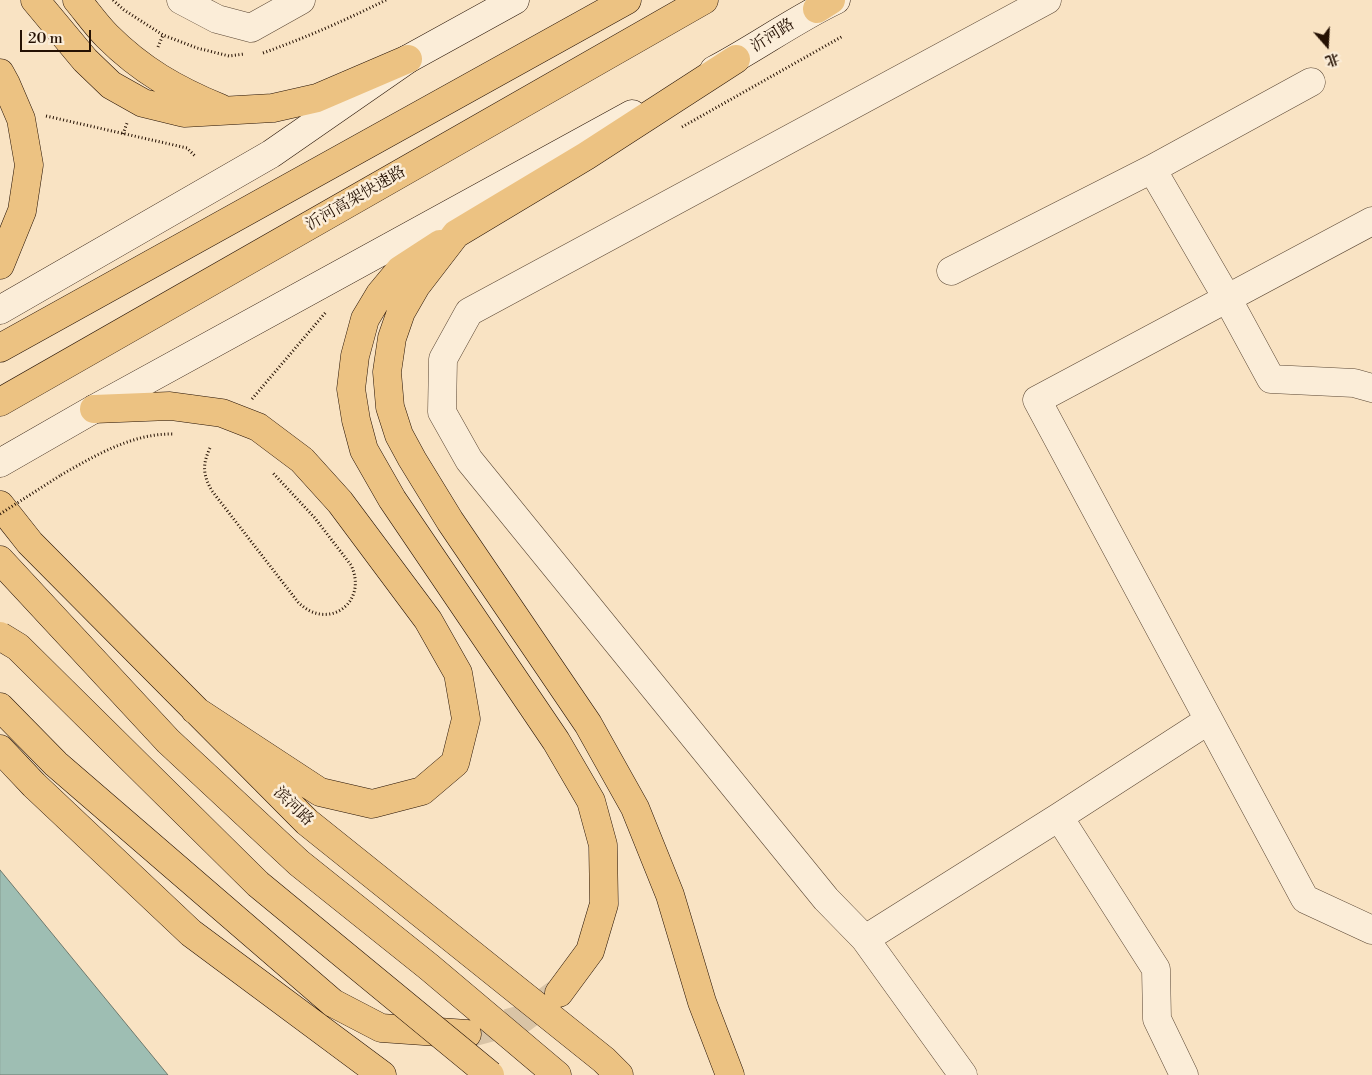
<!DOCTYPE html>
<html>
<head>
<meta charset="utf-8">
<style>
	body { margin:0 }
	#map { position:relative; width:1372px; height:1075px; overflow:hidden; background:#f9e3c3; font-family:"Libre Bodoni","Noto Serif SC",serif }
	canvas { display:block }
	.north { position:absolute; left:1302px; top:20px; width:50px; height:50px; -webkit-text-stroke:4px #fbedd8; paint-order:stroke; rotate:161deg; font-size:14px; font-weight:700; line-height:20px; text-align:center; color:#251103 }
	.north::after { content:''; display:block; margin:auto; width:18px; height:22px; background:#251103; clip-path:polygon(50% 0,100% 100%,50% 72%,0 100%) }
	.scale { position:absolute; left:20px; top:30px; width:71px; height:22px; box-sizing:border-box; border:2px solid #251103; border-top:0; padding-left:6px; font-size:15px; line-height:18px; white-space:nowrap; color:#251103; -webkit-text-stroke:4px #fbedd8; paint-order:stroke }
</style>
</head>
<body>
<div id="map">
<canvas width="1372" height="1075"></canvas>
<div class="north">北</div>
<div class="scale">20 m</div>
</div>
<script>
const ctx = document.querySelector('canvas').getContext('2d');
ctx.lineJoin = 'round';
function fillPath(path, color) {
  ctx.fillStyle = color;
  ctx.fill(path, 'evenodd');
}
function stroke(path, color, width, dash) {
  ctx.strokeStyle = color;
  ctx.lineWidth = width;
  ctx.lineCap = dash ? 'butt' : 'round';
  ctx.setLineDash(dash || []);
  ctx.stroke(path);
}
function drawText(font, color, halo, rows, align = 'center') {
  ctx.font = font + ' "Libre Bodoni","Noto Serif SC",serif';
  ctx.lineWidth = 5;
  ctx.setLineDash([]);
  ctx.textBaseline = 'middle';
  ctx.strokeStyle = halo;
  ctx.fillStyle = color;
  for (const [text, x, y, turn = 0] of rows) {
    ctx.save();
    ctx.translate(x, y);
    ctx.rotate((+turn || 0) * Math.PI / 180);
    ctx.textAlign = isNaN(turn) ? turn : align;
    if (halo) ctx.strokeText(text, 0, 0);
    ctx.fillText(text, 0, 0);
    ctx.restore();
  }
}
const water = new Path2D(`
	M0,870L168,1075H0Z`);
fillPath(water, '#9ebeb3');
stroke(water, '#6e796d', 1);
stroke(new Path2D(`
	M467,1034L522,1019L557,993`), '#d9c4a6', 28, [28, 14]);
const street = new Path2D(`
	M181,0L217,19L251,28L301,0
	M1152,169L1227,298L1271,379L1354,383L1372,388
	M1372,221L1037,400L1305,899L1372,930
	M951,271L1152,169L1311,82
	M1059,817L1156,969L1157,1019L1184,1075
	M865,939L1059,817L1209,720
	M963,1075L865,939L826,899L469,460L442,412L443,359L469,312L1047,0`);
const secondary = new Path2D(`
	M714,70C756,48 794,20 836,0
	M0,310L271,154L408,59L515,0
	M0,463L94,409L632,114`);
const primary = new Path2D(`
	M35,0L85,60L111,85L143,103L184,113L273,108L317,98L408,59
	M77,0C87,12 96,25 107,36C141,70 176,90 220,108
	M0,73L6,84L21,119L29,165L22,211L0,265
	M440,244L400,270L380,294L365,319L355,356L351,389L356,420L364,450L392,499L556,741L591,801L603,845L604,904L590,951L559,993
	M94,409L170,406L222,413L258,427L302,460L340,502L428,620L458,673L466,719L455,763L422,791L372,804L320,792L195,710
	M0,505L30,543L307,822L604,1060L619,1075
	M0,560L168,741L299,863L429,967L557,1075
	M0,707L56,764L333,1003L381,1028L467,1034
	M0,749L34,785L191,933L382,1075
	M730,1075L702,1002L670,895L635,808L588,724L450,521L412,459L399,435L390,407L387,372L392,338L401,312L416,286L456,234L586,156L736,59`);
const highway = new Path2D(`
	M817,9L831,0
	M0,348L627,0
	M0,402L704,0`);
stroke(street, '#5a4633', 29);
stroke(secondary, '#251103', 29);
stroke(primary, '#251103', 29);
stroke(highway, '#251103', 29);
stroke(new Path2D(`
	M113,0L124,10L163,35L197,48L229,56L244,54
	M158,47L163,35
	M263,53C305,38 346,20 386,0
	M46,116L187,148L195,156
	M682,127L843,36
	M123,134L127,123
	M252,399L326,312
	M210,448C202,465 203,475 212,491L298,602C327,632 369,603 351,565L314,517L273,473
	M61,475C96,455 133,433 174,434`), '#251103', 3, [1, 2.5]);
stroke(street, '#fbedd8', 28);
stroke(secondary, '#fbedd8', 28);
stroke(primary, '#ecc282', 28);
stroke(highway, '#ecc282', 28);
const primaryBridge = new Path2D(`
	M0,636L18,647L258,884L490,1075`);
stroke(primaryBridge, '#251103', 29, []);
stroke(new Path2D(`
	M0,514L61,475`), '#251103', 3, [1, 2.5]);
stroke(primaryBridge, '#ecc282', 28);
drawText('16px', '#251103', '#fbedd8', [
	["沂河路",773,36,-32],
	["沂河高架快速路",356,199,-30],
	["滨河路",293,807,44]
]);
</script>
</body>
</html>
